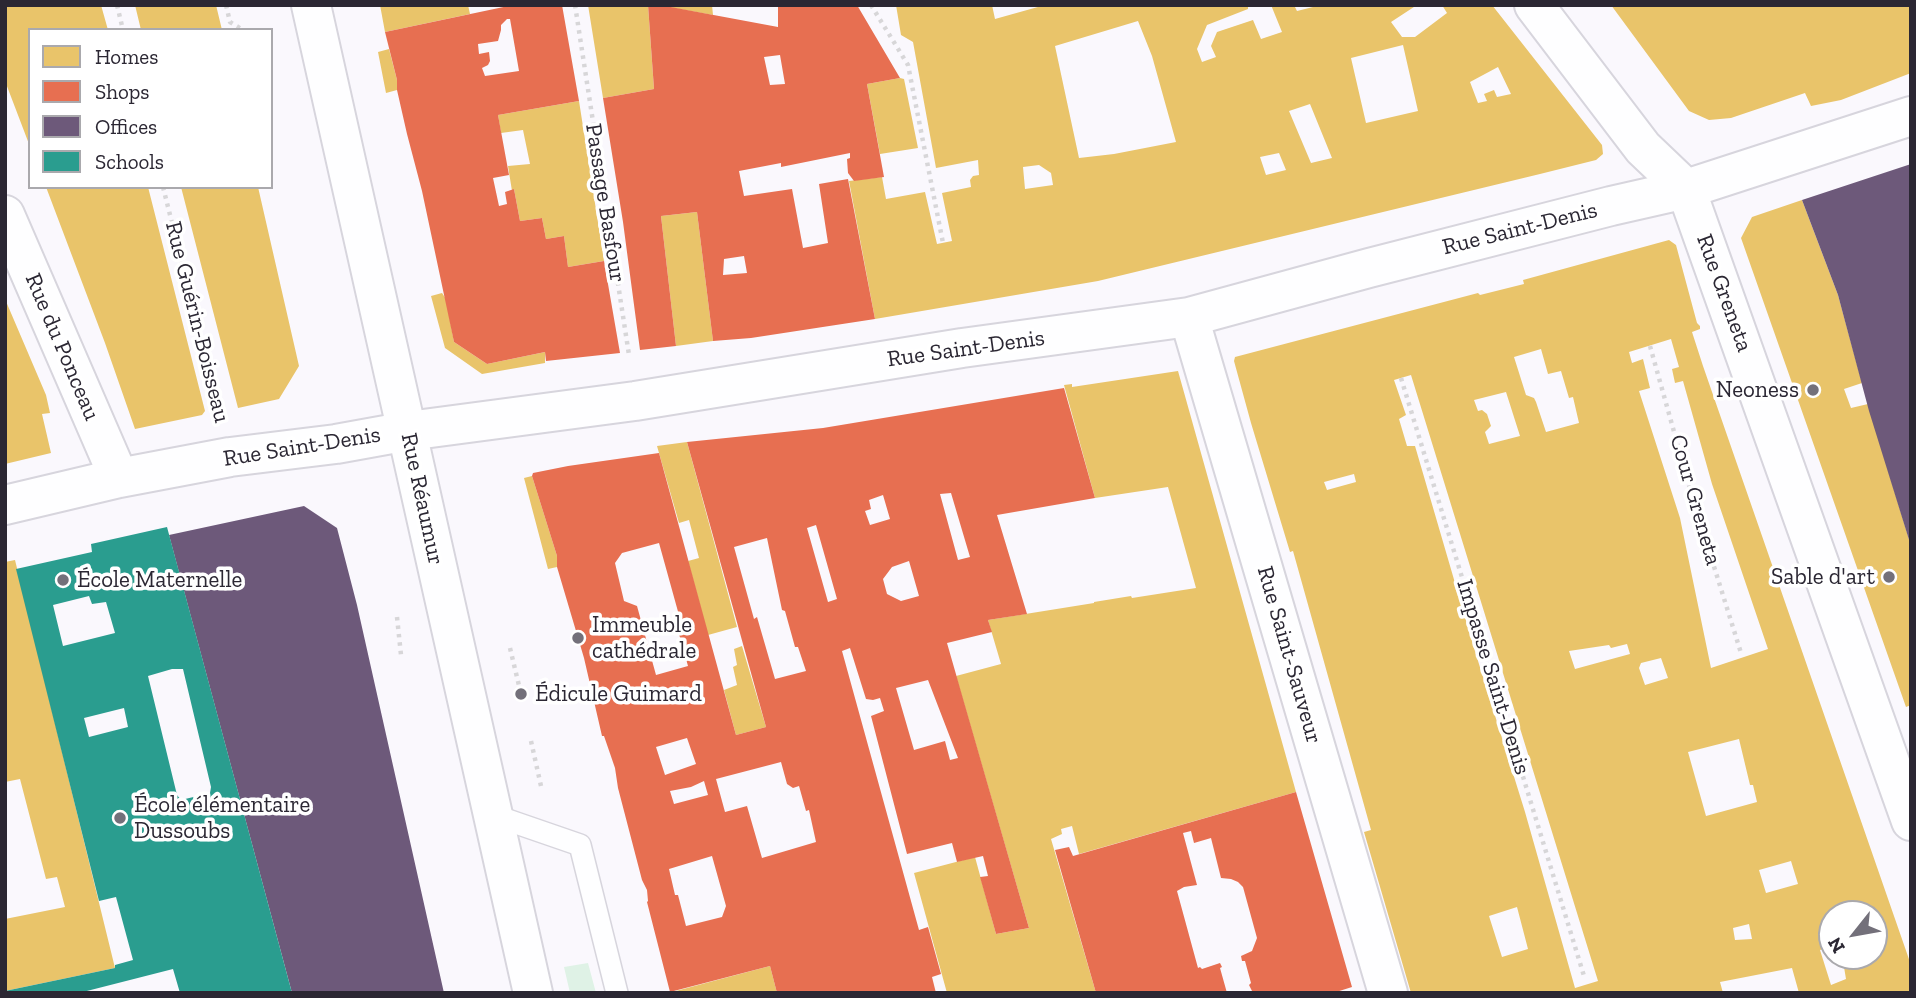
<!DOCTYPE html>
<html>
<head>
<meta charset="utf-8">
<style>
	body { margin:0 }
	#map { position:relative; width:1916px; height:998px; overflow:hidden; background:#faf8fd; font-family:"Zilla Slab",serif }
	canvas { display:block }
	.frame { position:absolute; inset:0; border:7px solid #2b2733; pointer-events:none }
	.legend { position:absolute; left:28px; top:28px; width:245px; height:161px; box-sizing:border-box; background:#fff; border:2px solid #aaa9ad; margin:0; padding:9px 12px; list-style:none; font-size:21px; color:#2b2733 }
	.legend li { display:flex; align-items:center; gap:14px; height:35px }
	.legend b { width:35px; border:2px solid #aaa9ad }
	.north { position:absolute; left:1818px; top:900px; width:70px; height:70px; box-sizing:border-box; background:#fff; border:2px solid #aaa9ad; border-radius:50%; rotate:239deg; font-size:19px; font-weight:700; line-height:28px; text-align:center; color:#2b2733 }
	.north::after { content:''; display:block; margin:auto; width:24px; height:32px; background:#73707a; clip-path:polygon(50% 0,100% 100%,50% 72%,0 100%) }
</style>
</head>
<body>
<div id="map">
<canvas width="1916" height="998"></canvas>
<div class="frame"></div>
<ul class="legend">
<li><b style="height:19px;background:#e9c46a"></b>Homes</li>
<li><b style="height:19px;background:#e76f51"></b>Shops</li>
<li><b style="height:19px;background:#6d597a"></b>Offices</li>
<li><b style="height:19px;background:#2a9d8f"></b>Schools</li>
</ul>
<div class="north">N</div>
</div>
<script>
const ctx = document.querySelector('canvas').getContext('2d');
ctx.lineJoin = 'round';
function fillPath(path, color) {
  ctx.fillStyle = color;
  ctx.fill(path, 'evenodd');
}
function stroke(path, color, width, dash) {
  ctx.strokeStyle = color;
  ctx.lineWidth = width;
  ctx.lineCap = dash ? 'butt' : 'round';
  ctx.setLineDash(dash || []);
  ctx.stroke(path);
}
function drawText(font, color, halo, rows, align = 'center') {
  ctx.font = font + ' "Zilla Slab",serif';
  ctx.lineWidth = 7;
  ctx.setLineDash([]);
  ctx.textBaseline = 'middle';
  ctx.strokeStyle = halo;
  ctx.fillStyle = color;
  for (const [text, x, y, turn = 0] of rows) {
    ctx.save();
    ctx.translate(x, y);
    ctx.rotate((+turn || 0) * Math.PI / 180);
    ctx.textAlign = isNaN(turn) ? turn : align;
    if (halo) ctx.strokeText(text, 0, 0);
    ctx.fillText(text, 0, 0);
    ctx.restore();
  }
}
fillPath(new Path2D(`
	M588,963L596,993H570L564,967Z`), '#dff2e6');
fillPath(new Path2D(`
	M5,5H101L108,30H30L29,144L5,81Z
	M135,5H216L222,30H141Z
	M380,5H468L470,14L385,32Z
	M588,5H648L654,89L603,98Z
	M668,5H712L713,15L668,7Z
	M896,5H992L995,19L1045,5H1248V9L1207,25L1197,49L1202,62L1216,57L1211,46L1217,32L1253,20L1261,39L1282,32L1271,5H1294L1297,11L1321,5H1417L1391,22L1402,37H1415L1447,13L1442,5H1492L1602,145L1603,154L1596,160L1540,174L1098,281L875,319L849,181L882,177L886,199L925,192L937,244L952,241L942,193L971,187L970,180L973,176L979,175L978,160L936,168L913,42L901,35ZM1138,21L1152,56L1176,142L1114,154L1079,158L1055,46ZM1403,45L1418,111L1366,123L1351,58ZM1498,67L1511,94L1497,97L1494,90L1484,94L1487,101L1478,103L1470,82ZM1310,104L1332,158L1311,163L1289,111ZM1279,153L1286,170L1266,175L1260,157ZM1039,165L1051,173L1053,185L1025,189L1023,167Z
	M1611,5H1911V73L1841,100L1811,106L1805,93L1731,118L1709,120L1689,111Z
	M389,49L397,80V90L386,93L378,52Z
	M900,78L904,79L918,148L880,154L867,84Z
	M579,101L604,261L568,267L564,236L546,239L542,218L520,221L514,189L512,191L508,166L530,164L523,130L501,133L498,115Z
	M46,187H148L205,411L202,415L135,429L105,343Z
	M181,187H258L299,366L279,399L238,408Z
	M1802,200L1838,295L1862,383L1844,389L1851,408L1868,404L1911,546V705L1906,707L1741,238L1752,217Z
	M697,212L713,341L676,346L661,216Z
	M1669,240L1676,245L1697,323L1700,326V329L1692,332L1703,366L1911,965V993H1799L1792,968L1720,982L1723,993H1411L1364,832L1371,830L1293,551L1290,552L1251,423L1234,361L1235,357L1478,293L1480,295L1524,284L1523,280ZM1671,339L1679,367L1672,369L1675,383L1683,381L1712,484L1768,649L1711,668L1680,518L1639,391L1650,388L1643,359L1632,363L1629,352ZM1541,349L1548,374L1561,371L1569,398L1573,397L1579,423L1546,432L1536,402L1534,398L1526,395L1514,357ZM1411,375L1598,981L1575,988L1525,812L1474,648L1415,446H1407L1399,419L1406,415L1394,380ZM1506,392L1520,436L1489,444L1485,432L1491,426L1487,414L1482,410L1478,411L1474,400ZM1354,474L1356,482L1327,490L1324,482ZM1627,644L1630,654L1575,669L1569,651L1609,645L1611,648ZM1661,658L1668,678L1645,685L1639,668L1641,663ZM1739,739L1750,785H1753L1757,802L1706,816L1688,752ZM1791,861L1798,884L1766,893L1759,870ZM1517,907L1528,949L1502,957L1489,916ZM1832,914H1874V956H1850L1851,962L1846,964L1844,967L1846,979L1831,985L1820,950L1832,946ZM1749,924L1752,939L1735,940L1733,928Z
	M442,293L446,299L454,342L487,364L545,352V363L482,374L445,348L431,296Z
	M5,299L46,395L50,413L42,414L51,453L5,464Z
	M1178,371L1296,792L1079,854L1072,826L1061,829L1062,834L1051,839L1096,993H947L914,873L975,857L996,934L1029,928L956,676L1001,664L988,620L1094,603V602L1131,596L1132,598L1196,588L1168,487L1095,498L1064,385L1072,384V387Z
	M687,442L737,627L708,635L688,561L699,558L689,520L679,523L657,446Z
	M532,476L557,556V567L548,569L524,478Z
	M15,560L115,968L5,991V919L65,907L57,877L46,879L20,779L5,782V562Z
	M742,646L766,727L736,735L724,690L737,685L733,667L737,665L734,649Z
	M770,966L777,993H672V992Z`), '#e9c46a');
fillPath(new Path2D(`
	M513,5H562L579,101L498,115L509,175L493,178L499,206L507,204L505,192L514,189L520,221L542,218L546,239L564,236L568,267L604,261L620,353L546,361L545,352L487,364L454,342L422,191L407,134L397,90V80L385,32ZM507,19H510L519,71L485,76L482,68L488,65L490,61L489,52L479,54L478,44L498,41L501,30V25Z
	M648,5H660L778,27V5H857L900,78L867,84L884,177L854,181L848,173L847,159L850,158V153L781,167V163L739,171L744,196L792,189L803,248L828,243L819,184L848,179L875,319L751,338L713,341L697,212L661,216L676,346L640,350L623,222L603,98L654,89ZM780,55L785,84L770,85L764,57ZM744,256L747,273L723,275L724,259Z
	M1064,388L1095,498L997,515L1027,614L988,620L992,632L947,643L1029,928L996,934L980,877L988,876L983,856L957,862L952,843L907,854L871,716L884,711L880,698L873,700L866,699L850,648L842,651L919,930L928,927L941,974L932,977L936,993H777L770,966L670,992L647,902L648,901L647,890L642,880L618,788L615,768L604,736H602L584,658L557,567V556L532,476L533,473L568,466L659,453L736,735L766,727L687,442L823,428ZM951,493L970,557L958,560L940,494ZM883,495L890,519L870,525L865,511L871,509L869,500ZM816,525L837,599L828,602L807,528ZM767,538L782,610L785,611L795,647H798L806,671L775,679L757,617L754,619L734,547ZM659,543L682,626L677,627L688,666L656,675L637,606L624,601L615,563L622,553ZM909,561L919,596L901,601L887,594L883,579L892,567ZM928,680L958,758L950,760L945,741L914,750L896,688ZM687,738L696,764L665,775L656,747ZM781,762L787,784L793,788L799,786L806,811L809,810L816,842L762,858L747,806L725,812L716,779ZM704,781L708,795L674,804L670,791L691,787ZM712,856L726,906L722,917L686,926L678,895H675L669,869Z
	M1296,792L1352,987L1333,993H1253L1249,985L1251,983L1245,961H1242L1241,956L1252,951L1257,938L1243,887L1238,882L1231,879L1221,878L1211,838L1194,843L1191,831L1183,833L1197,885L1184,887L1177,891L1198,968L1200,967L1202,969L1220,963L1222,967L1220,968L1227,993H1096L1055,850L1069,847L1073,856Z`), '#e76f51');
fillPath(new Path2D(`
	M1911,164V543H1910L1869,411L1838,295L1802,200Z
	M304,506L337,528L357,605L444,993H292L169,535Z`), '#6d597a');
fillPath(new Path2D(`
	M167,527L292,993H180L173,969L79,993H5V991L115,968V965L133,960L116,897L99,901L16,569L92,552L91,544ZM89,596L92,604L106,602L115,633L63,646L53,605ZM172,669H183L211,787L210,793L181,800L177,795L148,676ZM124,708L128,727L89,737L84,718Z`), '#2a9d8f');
const lane = new Path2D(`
	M493,815L580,845L617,993`);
const street = new Path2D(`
	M1534,5L1643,148L1686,189L1911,821
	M5,215L119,478
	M1189,317L1388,993
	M5,505L119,478L230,457L336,444L408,431L635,401L962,348L1189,317L1369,268L1611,206L1686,189L1911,116`);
const secondary = new Path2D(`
	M311,5L533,993`);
stroke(lane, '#d7d5dd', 24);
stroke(street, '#d7d5dd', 42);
stroke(secondary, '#d7d5dd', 42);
stroke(new Path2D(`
	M117,5L123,30
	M226,5L230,22L243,30
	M575,5L629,355
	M871,5L908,65L943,243
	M163,187L219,410
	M1650,346L1692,496L1741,653
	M1401,378L1584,976
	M397,617L401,655
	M510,648L521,694
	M531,741L541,786`), '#d7d6d8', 4.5, [3.5, 5]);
stroke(lane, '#fefeff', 21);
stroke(street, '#fefeff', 38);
stroke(secondary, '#fefeff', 38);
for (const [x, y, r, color] of [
	[1813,390,7,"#73707a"],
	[1889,577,7,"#73707a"],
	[63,580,7,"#73707a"],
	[578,638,7,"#73707a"],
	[521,694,7,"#73707a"],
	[120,818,7,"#73707a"]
]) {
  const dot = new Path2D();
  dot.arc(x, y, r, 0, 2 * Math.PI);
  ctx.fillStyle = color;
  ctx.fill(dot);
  stroke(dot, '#fff', 2.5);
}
drawText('23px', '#2b2733', '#fff', [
	["Passage Basfour",605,203,81],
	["Rue Saint-Denis",1520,229,-14],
	["Rue Greneta",1724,293,70],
	["Rue Guérin-Boisseau",197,322,76],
	["Rue du Ponceau",62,347,67],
	["Rue Saint-Denis",966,349,-8],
	["Rue Saint-Denis",302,447,-9],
	["Rue Réaumur",422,499,78],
	["Cour Greneta",1695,500,74],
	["Rue Saint-Sauveur",1289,655,74],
	["Impasse Saint-Denis",1493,677,73]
]);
drawText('23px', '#2b2733', '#fff', [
	["Neoness",1799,390,"right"],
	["Sable d'art",1875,577,"right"],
	["École Maternelle",77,580],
	["Immeuble",592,625],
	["cathédrale",592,651],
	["Édicule Guimard",535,694],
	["École élémentaire",134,805],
	["Dussoubs",134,831]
], 'left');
</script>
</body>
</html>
